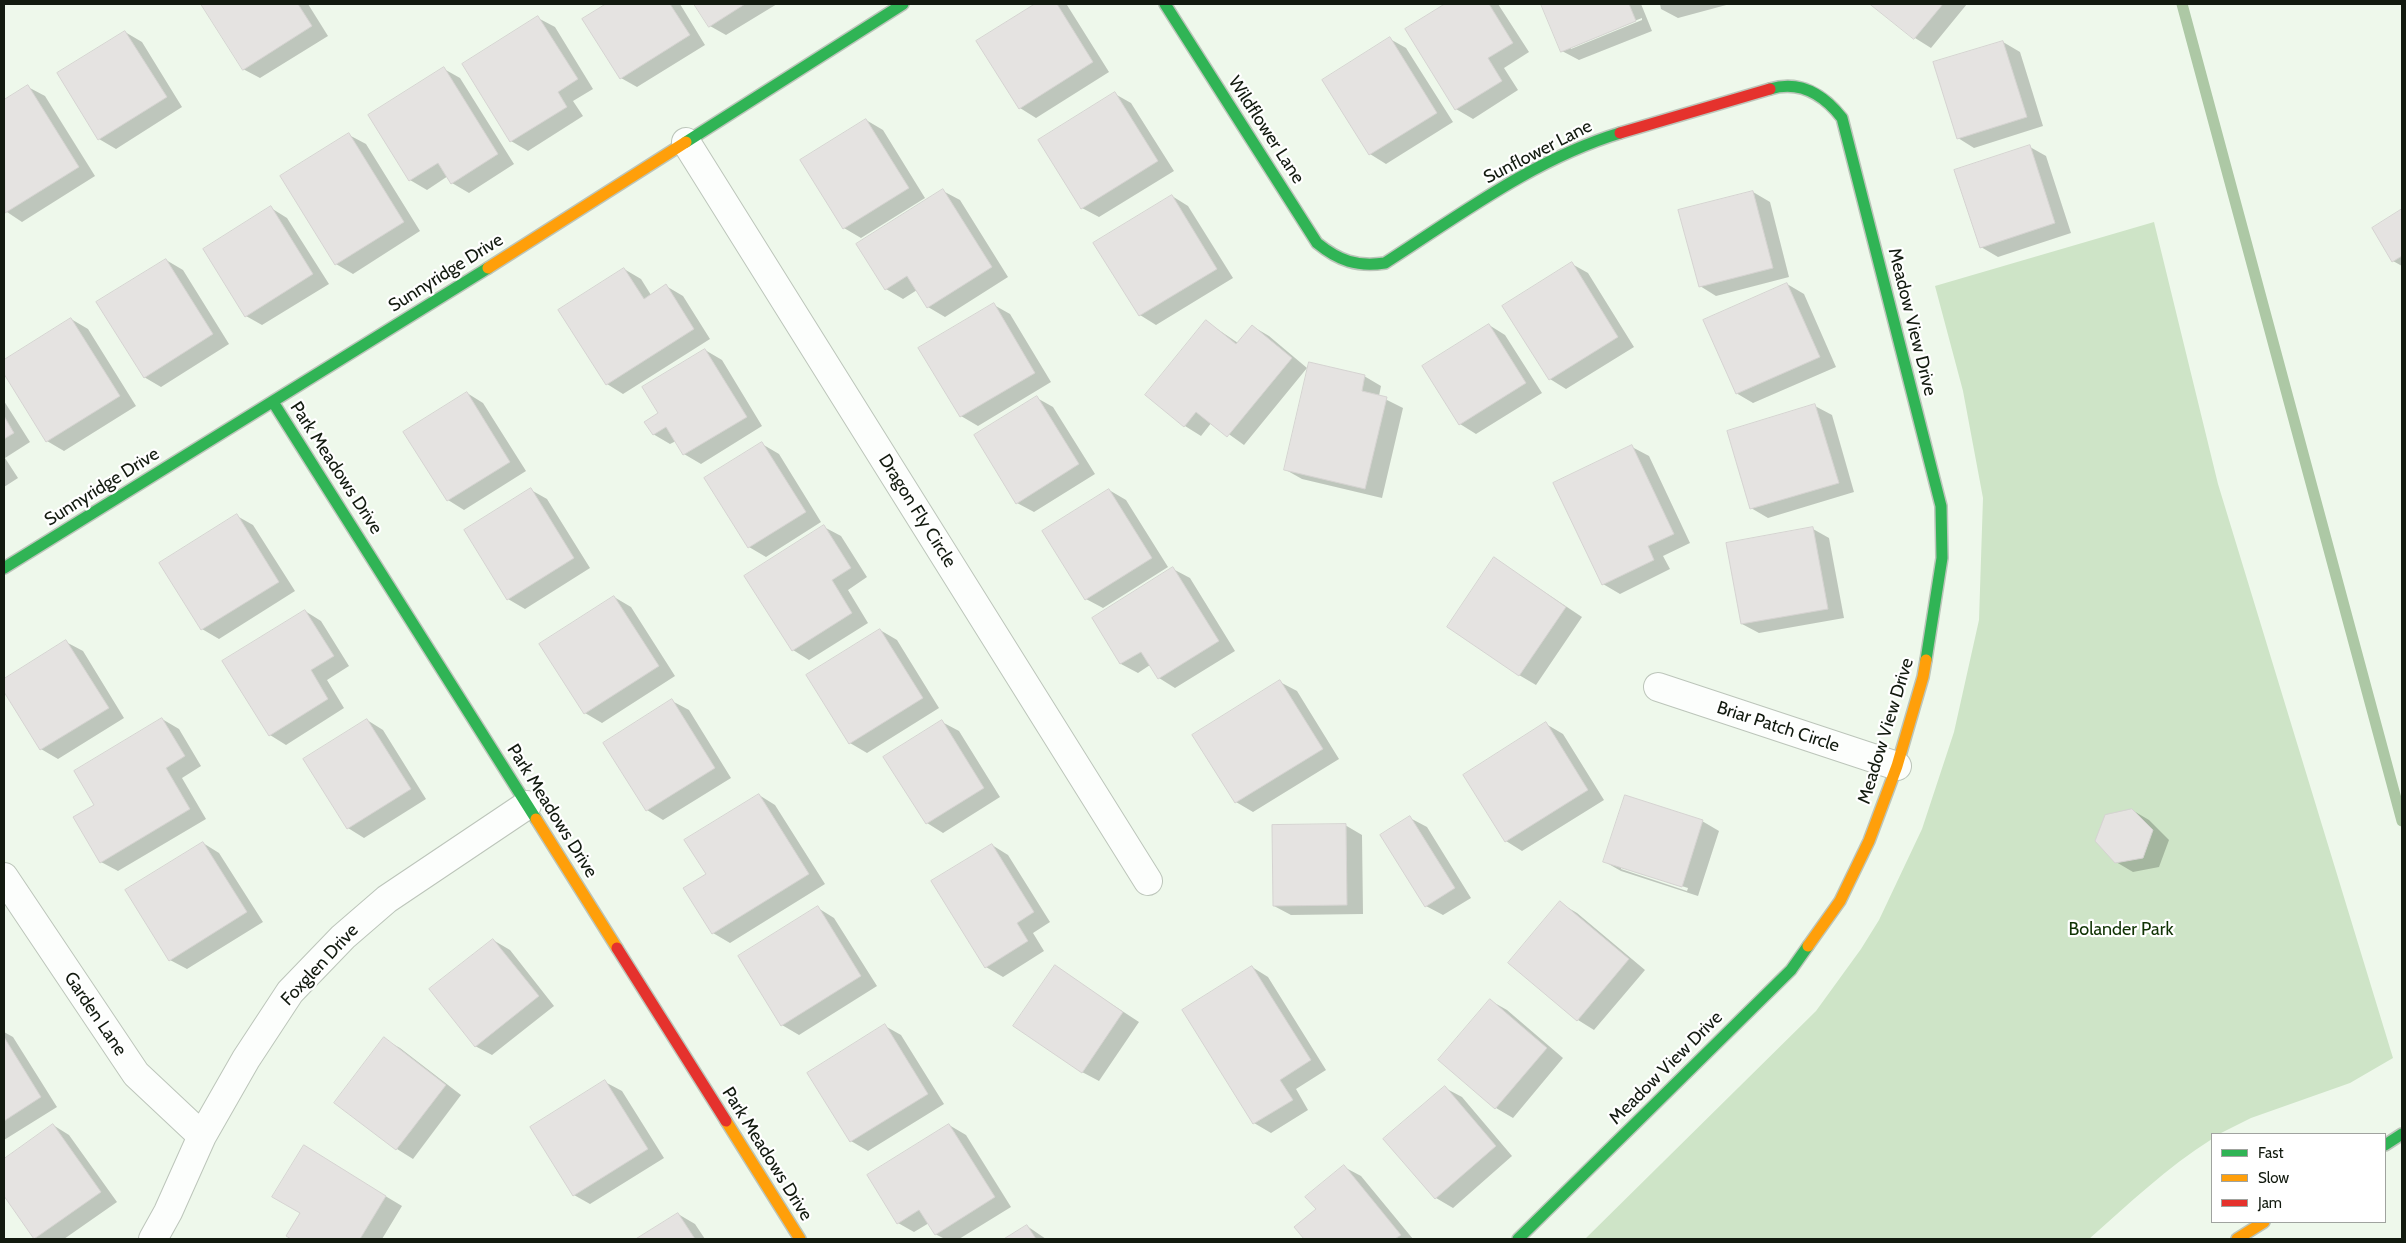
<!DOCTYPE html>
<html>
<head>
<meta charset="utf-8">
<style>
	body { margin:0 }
	#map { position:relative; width:2406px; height:1243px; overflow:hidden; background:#eef8eb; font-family:Cabin,sans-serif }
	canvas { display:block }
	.frame { position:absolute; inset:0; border:5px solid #121a0f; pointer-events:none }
	.legend { position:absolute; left:2211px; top:1133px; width:175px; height:90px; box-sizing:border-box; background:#fff; border:1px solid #a0a39f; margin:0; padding:6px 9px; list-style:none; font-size:15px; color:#121a0f }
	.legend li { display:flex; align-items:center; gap:10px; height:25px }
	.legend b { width:25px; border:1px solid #a0a39f }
</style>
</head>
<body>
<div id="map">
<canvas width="2406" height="1243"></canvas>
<div class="frame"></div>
<ul class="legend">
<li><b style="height:6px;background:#30b455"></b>Fast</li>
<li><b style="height:6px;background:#ff9f0a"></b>Slow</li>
<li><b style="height:6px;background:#e5322d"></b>Jam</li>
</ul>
</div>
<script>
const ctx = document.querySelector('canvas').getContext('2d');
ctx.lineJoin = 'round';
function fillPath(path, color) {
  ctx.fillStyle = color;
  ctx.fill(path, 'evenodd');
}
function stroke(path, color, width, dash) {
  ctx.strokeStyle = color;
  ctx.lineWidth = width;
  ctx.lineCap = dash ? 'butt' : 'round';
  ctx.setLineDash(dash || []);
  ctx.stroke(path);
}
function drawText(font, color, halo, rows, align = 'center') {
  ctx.font = font + ' Cabin,sans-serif';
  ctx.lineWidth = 4.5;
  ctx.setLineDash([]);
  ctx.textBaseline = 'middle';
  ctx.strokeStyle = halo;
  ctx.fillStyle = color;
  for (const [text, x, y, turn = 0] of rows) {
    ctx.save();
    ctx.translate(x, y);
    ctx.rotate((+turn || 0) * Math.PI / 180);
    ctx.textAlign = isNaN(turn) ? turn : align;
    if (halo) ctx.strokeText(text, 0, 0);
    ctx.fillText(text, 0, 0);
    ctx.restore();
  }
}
fillPath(new Path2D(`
	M2154,222L2218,484L2393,1058L2350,1083L2251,1118L2219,1134H2212V1139C2167,1167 2129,1204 2089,1239H1585L1816,1011L1861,949L1879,920L1922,829L1954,732L1979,620L1983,498L1963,391L1935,286Z`), '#cee4c7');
fillPath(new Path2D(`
	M203,4H308L328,36L260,78L243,69Z
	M608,4H680L705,45L637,87L621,78L584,19Z
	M696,4H777L726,35L710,26Z
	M1037,4L1067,5L1109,72L1036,118L1020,108L978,41Z
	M1448,4H1498L1529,52L1504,68L1518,90L1473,119L1456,109L1406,30Z
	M1543,4H1641L1652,31L1579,60L1562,51ZM1642,18V20L1571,49V46Z
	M1660,4H1730L1678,18L1661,9Z
	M1872,4H1967L1931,48L1915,38Z
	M538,18L555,27L593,89L573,101L583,116L528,151L511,141Z
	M125,32L142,42L182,107L116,149L99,139Z
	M1390,39L1406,48L1453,122L1386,164L1370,154Z
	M2003,42L2020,52L2043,126L1974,148L1958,138Z
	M444,69L460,78L514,164L469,193L452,183L448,176L427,190L410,180Z
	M28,87L45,96L95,176L22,222L4,210V102Z
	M1115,94L1131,103L1174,171L1099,217L1082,208Z
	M866,120L883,130L925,198L861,238L844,228Z
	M349,135L366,144L420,231L353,274L336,264Z
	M2030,147L2046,156L2071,233L1998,257L1981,247Z
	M943,191L960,200L1008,277L945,317L928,307L917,290L903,299L886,289Z
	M1753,192L1770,202L1789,277L1716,296L1700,286Z
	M1172,196L1188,206L1233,278L1156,325L1140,315Z
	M271,208L287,218L329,284L262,325L246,316Z
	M2402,211V266L2393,261L2373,229Z
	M166,260L183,270L229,344L161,387L144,377Z
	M1572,264L1588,273L1634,347L1566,389L1550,379Z
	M624,269L641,279L651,295L666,286L683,296L710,339L623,394L607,384Z
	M1787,284L1804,294L1836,367L1753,403L1736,393Z
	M994,305L1010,314L1051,382L978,426L961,416L920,348Z
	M71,319L88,329L136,406L64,451L47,441L4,372V361Z
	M1207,322L1238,343L1252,326L1269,336L1307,368L1244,445L1212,422L1201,436L1185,426L1147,395Z
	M1489,325L1505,335L1542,393L1476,434L1460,424Z
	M705,350L722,360L762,426L701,464L684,454L676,441L670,444L653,434L660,413Z
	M1364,376L1381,386L1379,396L1403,408L1382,498L1302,479L1286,470Z
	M467,393L483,403L526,471L464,510L448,500Z
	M1037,398L1053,407L1095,474L1034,512L1017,503Z
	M4,401L30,442L5,458L18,478L4,487Z
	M1815,406L1832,415L1854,492L1768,518L1751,508Z
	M762,444L779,454L821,522L766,557L749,547Z
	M1632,447L1649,456L1690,543L1663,556L1670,569L1620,594L1603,584Z
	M531,490L547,499L590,568L525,609L508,599Z
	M1109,490L1126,500L1168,567L1103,608L1086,599Z
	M237,516L253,525L295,591L219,639L202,629L161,563Z
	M824,527L841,536L867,577L848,590L868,623L809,660L793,650Z
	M1813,529L1829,538L1844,618L1759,633L1742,624Z
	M1495,559L1582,617L1536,685L1519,675Z
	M1173,569L1190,578L1235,651L1175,688L1159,678L1150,665L1138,673L1121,664L1093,619Z
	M614,597L631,607L675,676L602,723L585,713L541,644Z
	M305,611L321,621L349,666L327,680L344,708L286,745L270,735Z
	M880,630L897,640L939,708L867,753L850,743L808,675Z
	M66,642L83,651L124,718L58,759L41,749L4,689V681Z
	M1280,682L1297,691L1339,759L1253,812L1236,802Z
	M672,701L689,710L731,778L663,820L647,810Z
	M162,719L179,729L201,766L182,778L206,819L118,871L101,862L96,805Z
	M367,720L383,730L426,799L364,838L348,828Z
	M942,722L959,731L1000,797L943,833L927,823Z
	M1546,724L1563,734L1604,800L1522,851L1506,841Z
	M759,795L775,805L825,884L730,943L713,933L685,888L707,874Z
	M2132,810L2149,820L2169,840L2159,867L2133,872L2116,862Z
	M1410,818L1427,827L1471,898L1443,915L1426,906Z
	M1702,821L1719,831L1698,896L1621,871L1605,862ZM1621,867L1688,888L1687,891L1621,869Z
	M1345,825L1362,835L1363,914L1291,915L1274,906Z
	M203,843L219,853L263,922L187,969L170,960Z
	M992,845L1008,855L1050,922L1033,933L1044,951L1003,977L986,967Z
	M1560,903L1577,913L1645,970L1594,1030L1578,1020L1510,963Z
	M818,908L834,918L877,986L799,1035L782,1025Z
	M493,940L510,950L554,1006L492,1055L475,1046Z
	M1055,967L1139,1022L1099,1081L1082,1072Z
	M1252,967L1268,977L1326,1070L1296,1089L1308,1110L1271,1133L1254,1123L1184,1010Z
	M1491,1001L1507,1010L1563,1058L1513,1118L1496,1108L1440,1060Z
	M885,1026L901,1035L944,1104L868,1151L851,1141L809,1073Z
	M4,1032L13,1037L57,1107L4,1140Z
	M384,1039L400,1048L461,1095L413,1159L397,1149L336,1102Z
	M605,1082L622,1091L664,1158L590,1204L574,1195Z
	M1445,1088L1462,1097L1512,1156L1453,1208L1436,1198L1385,1140Z
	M53,1125L69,1135L117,1202L64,1239H36L4,1194V1160Z
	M949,1125L966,1135L1011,1207L959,1239H945L935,1234L929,1223L914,1232L898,1223Z
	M320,1157L402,1206L382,1239H293L288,1236L302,1213Z
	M1344,1167L1361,1176L1413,1239H1306L1296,1227L1317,1210Z
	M678,1214L695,1224L705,1239H638Z
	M1027,1226L1046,1239H1006Z`), '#0003');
stroke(new Path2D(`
	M2182,4L2402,821`), '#adc8a5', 11);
const building = new Path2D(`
	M201,4H298L312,26L243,70Z
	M606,4H670L690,35L620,79L582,19Z
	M694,4H745L709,27Z
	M1035,4H1057L1093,62L1019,109L976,41Z
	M1445,4H1489L1513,43L1488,58L1502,81L1455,110L1405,29Z
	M1541,4H1629L1636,21L1561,52Z
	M1870,4H1943L1914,39Z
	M538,16L578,79L558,92L567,107L510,142L462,64Z
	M125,31L167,97L98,140L57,73Z
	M1390,37L1437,113L1369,155L1322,80Z
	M2003,41L2027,117L1957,139L1933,62Z
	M444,67L498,154L451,184L438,163L409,181L368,115Z
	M28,85L79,167L5,213L4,100Z
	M1115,92L1158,161L1081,209L1038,140Z
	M866,119L909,188L843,229L800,160Z
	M349,133L404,222L335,265L280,176Z
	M2030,145L2055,223L1980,248L1954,170Z
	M943,189L992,267L927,308L907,276L885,290L856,244Z
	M1753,191L1773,268L1699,287L1678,210Z
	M1172,195L1217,269L1139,316L1093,243Z
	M271,206L313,274L245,317L203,249Z
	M2402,209V256L2392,262L2372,228Z
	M166,259L213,334L144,378L96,302Z
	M1572,262L1618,337L1549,380L1502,306Z
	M624,268L644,299L666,284L694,329L606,385L558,310Z
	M1787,283L1820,357L1736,394L1703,320Z
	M994,303L1035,373L960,417L918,348Z
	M71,318L120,396L46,442L4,374V360Z
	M1206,320L1236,344L1252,325L1292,358L1227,437L1196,412L1184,427L1145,395Z
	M1489,324L1526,383L1459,425L1422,366Z
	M705,349L747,417L683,455L666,427L653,435L644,422L658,413L642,387Z
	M1309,362L1365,375L1362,391L1387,397L1365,489L1284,470Z
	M467,392L510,462L447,501L403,432Z
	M1037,396L1079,464L1016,504L974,435Z
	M1815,404L1839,483L1750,509L1727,431Z
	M4,416L14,433L4,439Z
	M762,442L806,512L748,548L704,478Z
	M1632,445L1674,534L1648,546L1654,560L1602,585L1553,483Z
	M531,488L574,558L507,600L464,530Z
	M1109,489L1152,558L1085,600L1042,531Z
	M237,514L279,582L201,630L159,563Z
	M824,525L851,568L832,580L852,613L792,651L744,576Z
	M1813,527L1828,609L1741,624L1726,543Z
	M1494,557L1566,607L1519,676L1447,627Z
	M1173,567L1219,641L1158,679L1141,652L1120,664L1092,618Z
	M614,596L659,666L584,714L539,644Z
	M305,610L334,656L311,670L328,699L269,736L222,661Z
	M880,629L923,698L849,744L806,675Z
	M66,640L109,708L40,750L4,692V679Z
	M1280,680L1323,749L1235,803L1192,735Z
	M672,699L715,768L646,811L603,743Z
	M162,718L185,756L166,768L190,809L100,863L73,817L94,805L74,771Z
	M367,719L411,789L347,829L303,759Z
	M942,720L984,788L926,824L883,757Z
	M1546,722L1588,790L1505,842L1463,775Z
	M759,794L809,874L712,934L683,888L706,874L684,840Z
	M1625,795L1703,820L1682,887L1603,862Z
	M2132,809L2153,830L2143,858L2115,863L2095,841L2105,815Z
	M1410,816L1455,888L1425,907L1380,835Z
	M1346,824L1347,905L1273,906L1272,825Z
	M203,842L247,912L169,961L125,890Z
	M992,844L1034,912L1017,923L1028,941L985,968L931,881Z
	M1560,901L1629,959L1577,1021L1508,963Z
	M818,906L861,976L781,1026L738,956Z
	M493,939L539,996L475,1047L429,989Z
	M1055,965L1123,1012L1082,1073L1013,1026Z
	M1252,966L1311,1060L1280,1080L1293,1100L1253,1124L1182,1010Z
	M1490,999L1547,1048L1495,1109L1438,1060Z
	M885,1024L928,1094L850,1142L807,1073Z
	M4,1037L41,1097L4,1121Z
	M384,1037L446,1085L396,1150L334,1103Z
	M605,1080L648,1149L573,1196L530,1127Z
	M1445,1086L1496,1146L1435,1199L1383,1139Z
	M53,1124L101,1192L34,1239L4,1196V1159Z
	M949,1124L995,1197L935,1235L919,1210L897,1224L867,1175Z
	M304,1145L386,1196L360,1239H291L286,1236L300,1213L272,1197Z
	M1344,1165L1401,1235L1395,1239H1304L1294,1227L1316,1209L1305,1197Z
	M678,1213L695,1239H636Z
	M1027,1225L1036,1239H1004Z`);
fillPath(building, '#e5e3e1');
stroke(building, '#d5d3d1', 1);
const street = new Path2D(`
	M686,142L1148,881
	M1658,687L1897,766
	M4,877L136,1074L202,1136
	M153,1239L168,1212L202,1136L246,1059L290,992L343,937L387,899L527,805`);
const fast = new Path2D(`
	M1165,4L1317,243C1339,261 1357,267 1385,263C1460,215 1534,159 1620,133
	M1770,89C1800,80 1824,95 1842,118L1941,506L1942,558L1926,660
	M686,142L903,4
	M273,402L536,819
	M4,568L488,268
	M2385,1145L2402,1134
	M1518,1239L1791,970L1808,946`);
const slow = new Path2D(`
	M488,268L686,142
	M536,819L617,948
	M1808,946L1840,901L1869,841L1897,766L1923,677L1926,660
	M726,1121L800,1239
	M2237,1239L2264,1222`);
const jam = new Path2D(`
	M1620,133L1770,89
	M617,948L726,1121`);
stroke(street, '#bcc5ba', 30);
stroke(fast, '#bcc5ba', 14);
stroke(slow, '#bcc5ba', 14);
stroke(jam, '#bcc5ba', 14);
stroke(street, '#fcfefc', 28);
stroke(fast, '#30b455', 11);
stroke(slow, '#ff9f0a', 11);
stroke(jam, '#e5322d', 11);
drawText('18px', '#121a0f', '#fff', [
	["Wildflower Lane",1266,130,57],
	["Sunflower Lane",1538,152,-27],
	["Sunnyridge Drive",446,273,-32],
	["Meadow View Drive",1912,322,76],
	["Park Meadows Drive",336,468,57],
	["Sunnyridge Drive",102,487,-32],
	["Dragon Fly Circle",917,511,58],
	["Briar Patch Circle",1778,727,18],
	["Meadow View Drive",1886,731,-73],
	["Park Meadows Drive",552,811,58],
	["Foxglen Drive",320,965,-47],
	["Garden Lane",95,1014,56],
	["Meadow View Drive",1666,1068,-45],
	["Park Meadows Drive",767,1154,58]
]);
drawText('18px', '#103304', '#fff', [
	["Bolander Park",2121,930]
]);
</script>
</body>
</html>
